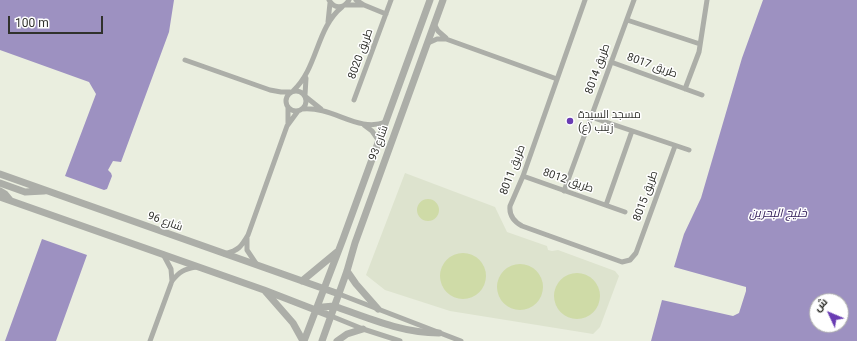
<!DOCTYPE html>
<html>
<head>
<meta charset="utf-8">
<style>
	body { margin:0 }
	#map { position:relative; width:857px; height:341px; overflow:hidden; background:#eaeedf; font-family:Roboto,Cairo,sans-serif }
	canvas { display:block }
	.north { position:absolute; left:809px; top:293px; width:40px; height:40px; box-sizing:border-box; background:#fff; border:1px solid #acadab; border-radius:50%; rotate:314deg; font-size:11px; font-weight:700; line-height:16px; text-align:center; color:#30312c }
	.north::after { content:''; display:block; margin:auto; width:14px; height:18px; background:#693cb3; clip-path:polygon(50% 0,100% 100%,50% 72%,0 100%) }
	.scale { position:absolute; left:8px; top:16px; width:95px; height:18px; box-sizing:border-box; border:2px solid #30312c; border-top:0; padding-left:5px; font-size:12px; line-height:14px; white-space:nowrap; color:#30312c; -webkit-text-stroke:3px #fff; paint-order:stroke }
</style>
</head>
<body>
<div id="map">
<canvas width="857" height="341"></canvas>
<div class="north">ش</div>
<div class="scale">100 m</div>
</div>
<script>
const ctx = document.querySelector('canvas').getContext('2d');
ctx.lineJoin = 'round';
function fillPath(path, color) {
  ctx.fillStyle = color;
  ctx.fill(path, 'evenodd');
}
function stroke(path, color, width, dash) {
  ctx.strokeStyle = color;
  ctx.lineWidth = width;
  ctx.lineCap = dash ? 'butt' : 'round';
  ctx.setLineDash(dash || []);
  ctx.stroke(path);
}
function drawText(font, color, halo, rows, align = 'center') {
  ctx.font = font + ' Roboto,Cairo,sans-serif';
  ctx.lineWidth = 3;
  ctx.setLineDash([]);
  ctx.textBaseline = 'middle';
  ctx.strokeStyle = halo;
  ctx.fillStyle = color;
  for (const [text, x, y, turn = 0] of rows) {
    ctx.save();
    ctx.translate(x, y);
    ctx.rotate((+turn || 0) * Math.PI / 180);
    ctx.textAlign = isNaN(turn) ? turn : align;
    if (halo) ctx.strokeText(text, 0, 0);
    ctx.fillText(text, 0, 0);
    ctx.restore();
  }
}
fillPath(new Path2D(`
	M405,173L495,207L507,232L547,246L548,250L552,251L558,250L615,271L619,276L600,327L593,334L450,311L385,290L366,275Z`), '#dde3ce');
fillPath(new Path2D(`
	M0,0H174L169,32L121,162L113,161L108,170L111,173L112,176L107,189L104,190L65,176L96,94L89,82L0,50Z
	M763,0H857V341H651L662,300L733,316L739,313L746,291V287L674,267L684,234L701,198L742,58ZM817,301H841V325H817Z
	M42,239L87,255L56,341H5Z`), '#9d91c1');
fillPath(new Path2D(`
	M417 210a11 11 0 1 1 22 0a11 11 0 1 1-22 0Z
	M440 276a23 23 0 1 1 46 0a23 23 0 1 1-46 0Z
	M497 287a23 23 0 1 1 46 0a23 23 0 1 1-46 0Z
	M554 296a23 23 0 1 1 46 0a23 23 0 1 1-46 0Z`), '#cfdba7');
stroke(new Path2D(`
	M329,0C334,9 344,9 349,0
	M356,0L364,5L386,14
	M585,0L523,176L510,206C509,215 513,221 522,226L622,262L630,260L636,253L675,146
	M346,5H363
	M627,20L700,44
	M328,22L330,3
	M434,24L438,31L446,38
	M428,43L437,39H446L557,79
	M185,60L270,90L281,92H290
	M611,62L702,95
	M685,89L699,52L707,0
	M286 101a10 10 0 1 1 20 0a10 10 0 1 1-20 0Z
	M293,91C318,68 316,28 342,7
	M305,95L306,78
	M306,97L321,109
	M354,100L391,0
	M302,109C334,106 357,133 386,122
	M591,117L689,150
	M288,124V107
	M364,125L372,131L379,141
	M523,176L625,212
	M564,191L634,0
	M606,205L632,131
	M247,238V250L257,265
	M163,254L171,269L172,281
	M225,254C239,250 241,247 248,235L287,126L298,111
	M339,294L461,341
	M331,316L363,329L400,341
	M150,341L172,281C179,272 184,269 196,267`), '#acaea8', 5);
stroke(new Path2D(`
	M0,174L339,294
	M0,183L25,192L44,191
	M0,191L5,194L10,200
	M0,197L264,290L331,316
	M347,271L356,284L378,309
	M302,281L337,252
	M265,291L293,323L303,341
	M315,310L323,307L334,306C368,318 402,333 439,333
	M304,341L343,239L430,0
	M322,341L347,271L355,243L443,0
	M337,341L347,334L363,329`), '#acaea8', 7);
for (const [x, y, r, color] of [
	[570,121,4,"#693cb3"]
]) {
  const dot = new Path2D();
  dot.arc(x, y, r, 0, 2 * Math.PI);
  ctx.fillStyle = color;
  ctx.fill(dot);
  stroke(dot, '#fff', 1.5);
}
drawText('11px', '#30312c', '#fff', [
	["طريق 8020",361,54,-70],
	["طريق 8017",652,66,20],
	["طريق 8014",598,69,-70],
	["شارع 93",379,143,-70],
	["طريق 8011",513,170,-69],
	["طريق 8012",568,181,19],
	["طريق 8015",646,196,-70],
	["شارع 96",165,222,20]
]);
drawText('11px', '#30312c', '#fff', [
	["مسجد السيدة",578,115],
	["زينب (ع)",578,128]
], 'left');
drawText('italic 12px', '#36225c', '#fff', [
	["خليج البحرين",778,214]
]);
</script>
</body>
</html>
